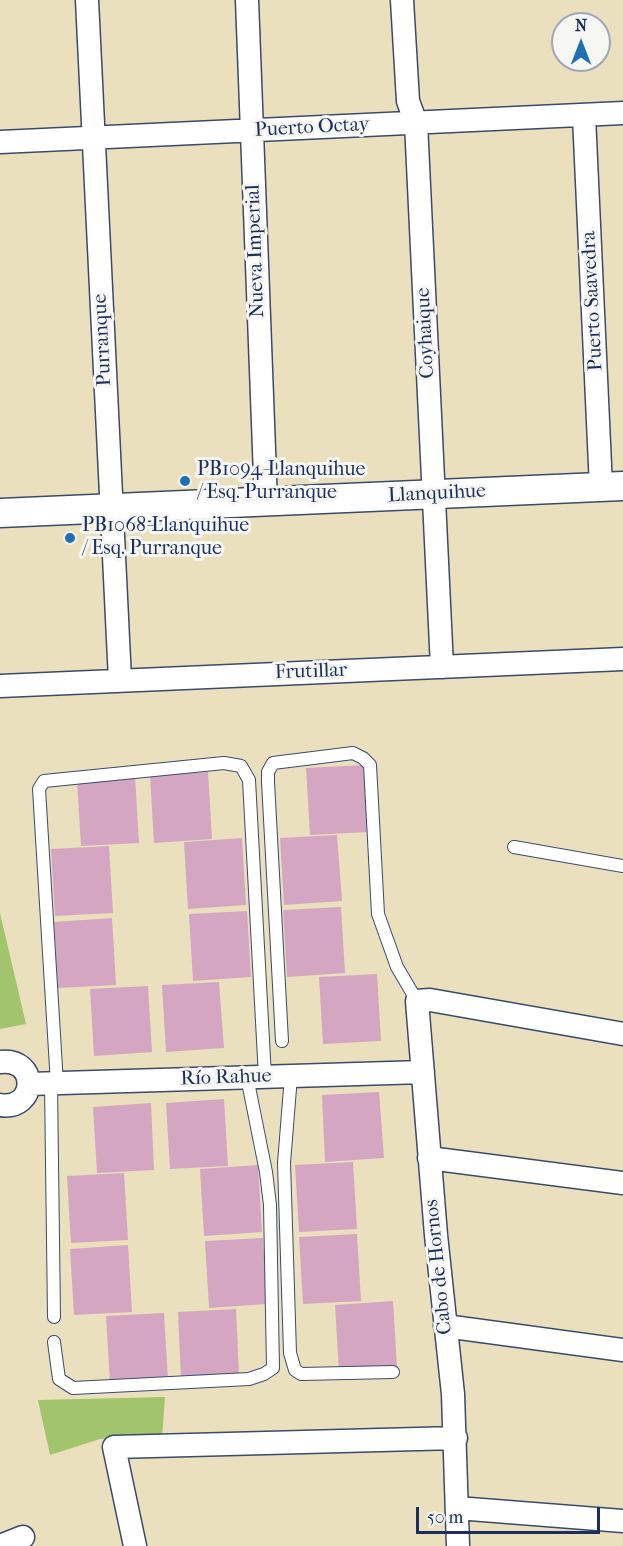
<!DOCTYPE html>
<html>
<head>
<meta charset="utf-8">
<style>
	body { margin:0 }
	#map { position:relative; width:623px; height:1546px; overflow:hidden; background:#ebe0bd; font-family:"IM FELL French Canon",serif }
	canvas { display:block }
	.north { position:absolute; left:551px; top:12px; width:60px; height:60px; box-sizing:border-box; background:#f6f6f2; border:2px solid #9ea6b7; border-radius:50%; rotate:0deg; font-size:16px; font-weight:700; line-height:24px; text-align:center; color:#1b2f5e }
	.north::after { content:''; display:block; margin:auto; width:21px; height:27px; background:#1f6fb2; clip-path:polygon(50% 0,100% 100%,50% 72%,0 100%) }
	.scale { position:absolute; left:416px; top:1507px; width:184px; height:27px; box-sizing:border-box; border:3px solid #1b2f5e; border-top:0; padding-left:8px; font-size:18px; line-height:21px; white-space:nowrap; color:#1b2f5e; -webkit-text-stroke:4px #f6f6f2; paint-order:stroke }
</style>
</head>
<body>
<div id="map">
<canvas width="623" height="1546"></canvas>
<div class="north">N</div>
<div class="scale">50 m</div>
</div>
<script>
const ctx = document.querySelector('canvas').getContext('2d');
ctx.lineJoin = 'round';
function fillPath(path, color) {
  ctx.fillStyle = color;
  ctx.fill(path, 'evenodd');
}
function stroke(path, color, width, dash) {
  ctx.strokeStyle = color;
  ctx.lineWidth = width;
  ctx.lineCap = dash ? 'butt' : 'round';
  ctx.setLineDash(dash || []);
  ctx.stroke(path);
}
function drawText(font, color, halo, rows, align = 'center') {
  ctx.font = font + ' "IM FELL French Canon",serif';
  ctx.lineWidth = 6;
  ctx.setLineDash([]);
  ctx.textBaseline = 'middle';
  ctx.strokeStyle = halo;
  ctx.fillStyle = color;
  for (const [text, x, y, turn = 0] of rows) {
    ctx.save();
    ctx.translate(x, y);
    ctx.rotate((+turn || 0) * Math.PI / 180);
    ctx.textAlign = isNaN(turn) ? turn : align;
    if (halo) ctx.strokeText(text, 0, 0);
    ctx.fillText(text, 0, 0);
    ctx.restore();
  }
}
fillPath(new Path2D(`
	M0,913L26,1024L0,1029Z
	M165,1397L162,1438L100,1439L50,1455L38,1400Z`), '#a2c46d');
fillPath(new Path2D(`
	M364,765L368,832L310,835L306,768Z
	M208,772L212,839L154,843L150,776Z
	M135,776L139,843L81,846L77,780Z
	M337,835L342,901L284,905L280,838Z
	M242,838L246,905L188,909L184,842Z
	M109,846L113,913L55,916L51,849Z
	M341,907L345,973L287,977L283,910Z
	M247,911L251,977L193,981L189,914Z
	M112,918L116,985L58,988L54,922Z
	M377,974L381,1041L323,1044L319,977Z
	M219,982L224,1048L166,1052L162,985Z
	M148,986L152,1052L94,1056L90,989Z
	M379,1092L384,1158L325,1162L322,1095Z
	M224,1099L228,1166L170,1169L166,1103Z
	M151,1103L154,1170L97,1173L93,1107Z
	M353,1162L357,1229L299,1232L295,1165Z
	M258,1165L262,1232L204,1236L200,1169Z
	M124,1173L128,1240L71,1243L67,1176Z
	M357,1234L361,1301L303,1304L299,1237Z
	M263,1238L267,1304L209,1308L205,1241Z
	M128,1245L132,1312L74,1315L70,1249Z
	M393,1301L397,1368L339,1371L335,1305Z
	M236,1309L239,1375L181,1379L178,1312Z
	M164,1313L168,1379L110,1383L106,1316Z`), '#d4a6c2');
const service = new Path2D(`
	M514,847L623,866
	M282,1041L268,782V772L273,763L353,753L363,758L370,765L378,914L397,967L417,1001
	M291,1076L284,1163L290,1353L295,1370L301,1374L393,1372
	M51,1084L54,1317
	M57,1084L39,789L44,781L224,763L241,766L249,780L265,1077
	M54,1342L59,1379L73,1388L249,1379L264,1374L273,1368L270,1205L266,1172L247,1077`);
const minor = new Path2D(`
	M87,0L120,680
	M247,0L266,502
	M402,0L408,101L416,123L442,667
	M584,116L601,487
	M0,142L623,113
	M0,686L623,659
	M0,1062C39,1057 37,1111 0,1105
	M29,1084L423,1072
	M429,1158L623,1183
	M445,1326L623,1350
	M457,1508L623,1521
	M0,1546L23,1537
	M135,1546L114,1447L456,1438
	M458,1546L453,1394L436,1235L417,1001L430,1000L623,1034`);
const tertiary = new Path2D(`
	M0,513L623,486`);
stroke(service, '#3a4a6c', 14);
stroke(minor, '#3a4a6c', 25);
stroke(tertiary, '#3a4a6c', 31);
stroke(service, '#fff', 12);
stroke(minor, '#fff', 22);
stroke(tertiary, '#fff', 28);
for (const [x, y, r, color] of [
	[185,481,6,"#1f6fb2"],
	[70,538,6,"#1f6fb2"]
]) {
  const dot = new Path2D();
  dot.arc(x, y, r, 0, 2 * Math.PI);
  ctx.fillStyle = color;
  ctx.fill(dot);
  stroke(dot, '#f6f6f2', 2);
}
drawText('20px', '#1b2f5e', '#f6f6f2', [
	["Puerto Octay",312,128,-3],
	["Nueva Imperial",256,251,-92],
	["Puerto Saavedra",593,301,-93],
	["Coyhaique",426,333,-93],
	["Purranque",103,340,-93],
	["Llanquihue",437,494,-3],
	["Frutillar",311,672,-2],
	["Río Rahue",226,1078,-2],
	["Cabo de Hornos",439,1267,-96]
]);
drawText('20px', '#1b2f5e', '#f6f6f2', [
	["PB1094-Llanquihue",197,470],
	["/ Esq. Purranque",197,493],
	["PB1068-Llanquihue",82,526],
	["/ Esq. Purranque",82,549]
], 'left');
</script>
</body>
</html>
